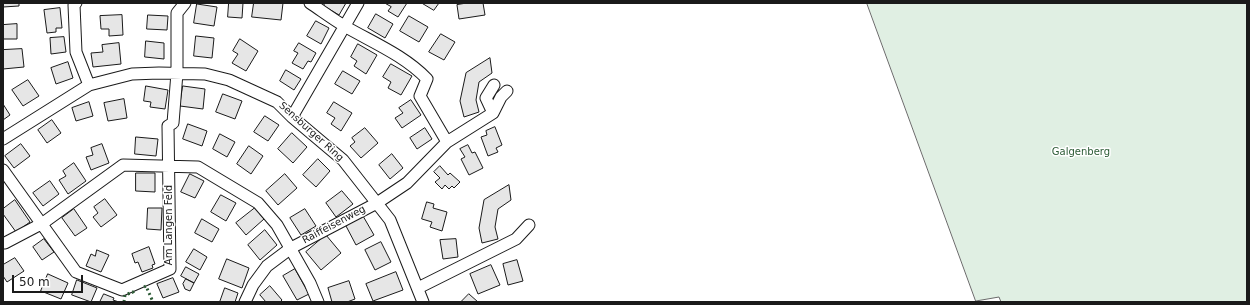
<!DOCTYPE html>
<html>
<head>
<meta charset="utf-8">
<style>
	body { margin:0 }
	#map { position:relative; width:1250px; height:305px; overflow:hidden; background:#fff; font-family:"DejaVu Sans",sans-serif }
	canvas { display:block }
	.frame { position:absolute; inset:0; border:4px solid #1a1a1a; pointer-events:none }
	.scale { position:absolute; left:12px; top:275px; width:71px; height:18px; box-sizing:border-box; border:2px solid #1a1a1a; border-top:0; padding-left:5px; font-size:12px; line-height:14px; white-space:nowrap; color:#1a1a1a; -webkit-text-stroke:3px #fff; paint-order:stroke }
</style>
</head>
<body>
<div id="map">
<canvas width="1250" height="305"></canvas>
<div class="frame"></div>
<div class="scale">50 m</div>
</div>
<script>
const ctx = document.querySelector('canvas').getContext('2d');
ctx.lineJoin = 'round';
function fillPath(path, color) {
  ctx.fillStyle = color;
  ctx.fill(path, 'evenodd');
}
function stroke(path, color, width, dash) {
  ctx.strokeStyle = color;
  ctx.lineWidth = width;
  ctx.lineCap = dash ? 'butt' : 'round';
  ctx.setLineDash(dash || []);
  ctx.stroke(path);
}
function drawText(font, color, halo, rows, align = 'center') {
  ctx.font = font + ' "DejaVu Sans",sans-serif';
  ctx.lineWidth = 3;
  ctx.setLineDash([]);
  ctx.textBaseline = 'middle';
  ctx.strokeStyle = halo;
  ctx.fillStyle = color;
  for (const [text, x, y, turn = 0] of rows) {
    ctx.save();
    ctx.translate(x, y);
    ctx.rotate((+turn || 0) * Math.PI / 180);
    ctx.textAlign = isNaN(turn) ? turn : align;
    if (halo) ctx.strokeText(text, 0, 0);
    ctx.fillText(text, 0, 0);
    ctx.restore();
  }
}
const green = new Path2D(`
	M867,3H1247V302H1001L999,297L976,301Z`);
fillPath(green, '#e0efe3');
stroke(green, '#6a6a6a', 1);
const building = new Path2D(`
	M3,3H19V6L3,7Z
	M229,3H243L242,18L228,17Z
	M254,3H283L281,20L252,17Z
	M325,3H346L339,15L324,6Z
	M385,3H407L398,17L388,11L391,7Z
	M422,3H439L434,10Z
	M467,3H483L485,15L459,19L457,5Z
	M197,4L217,7L214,26L194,23Z
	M60,8L62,28H56V32L47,33L44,10Z
	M376,14L393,24L385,38L368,28Z
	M122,15L123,35L109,36V29H101L100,16Z
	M148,15L168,16L167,30L147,29Z
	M409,16L428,27L419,42L400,31Z
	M316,21L329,28L321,44L307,36Z
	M17,24V39H3V25Z
	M441,34L455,42L444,60L429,52Z
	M196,36L214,38L212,58L194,56Z
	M64,37L66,52L51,54L50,38Z
	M240,39L258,51L246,71L232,63L238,54L233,51Z
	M146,41L164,43V59L145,57Z
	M119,43L121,64L93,67L91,53L103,52L102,45Z
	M299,43L316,53L311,62L308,61L303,69L292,63L298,53L294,51Z
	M358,44L377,55L366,74L354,66L357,61L351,57Z
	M22,49L24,67L3,69V50Z
	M490,58L492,73L479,82L476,100L479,112L464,117L460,101L466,73Z
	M68,62L73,78L56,84L51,68Z
	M391,64L412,76L401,95L388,88L391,82L383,77Z
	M286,70L301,79L294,90L280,81Z
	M343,71L360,81L352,94L335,84Z
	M28,80L39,96L23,106L12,90Z
	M146,86L168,90L165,109L150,107L151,102L144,101Z
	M183,86L205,89L203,109L180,106Z
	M223,94L242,101L235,119L216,112Z
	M124,99L127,118L108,121L104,103Z
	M411,100L421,115L402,128L395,118L403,113L399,108Z
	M89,102L93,116L76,121L72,108Z
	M334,102L352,113L341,131L331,124L335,118L327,113Z
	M3,104L10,115L3,120Z
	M265,116L279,125L268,141L254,132Z
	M52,120L61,133L47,143L38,130Z
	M188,124L207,131L202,146L183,139Z
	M495,127L502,145L496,148L498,152L488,156L481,137L487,135L486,131Z
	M365,128L378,143L361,158L350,146L355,142L352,138Z
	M425,128L432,139L417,149L410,138Z
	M292,133L307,147L293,163L278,149Z
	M220,134L235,142L227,157L213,149Z
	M136,137L158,139L156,156L135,154Z
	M21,144L30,156L14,168L5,156Z
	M102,144L109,163L91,170L86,157L93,155L91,148Z
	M468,145L472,153L475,152L483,168L469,175L461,159L465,157L460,149Z
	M249,146L263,156L251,174L237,164Z
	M392,154L403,168L390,179L379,165Z
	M318,159L330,171L316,187L303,175Z
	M74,163L86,181L68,194L59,180L66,176L63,171Z
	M440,166L448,175L450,173L460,182L454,188L452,186L449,189L445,185L442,189L435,182L440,178L434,172Z
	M136,173H155V192L136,191Z
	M190,174L204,181L195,198L181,192Z
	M285,174L297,188L278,205L266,191Z
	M50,181L59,194L43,206L33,193Z
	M509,185L511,200L498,209L495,227L498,239L482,243L479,228L484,200Z
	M342,191L353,204L336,217L326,203Z
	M221,195L236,203L226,221L211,212Z
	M105,199L117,215L101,227L93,217L98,213L94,207Z
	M15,200L30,222L16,232L3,214V209Z
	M427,202L434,204L433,208L447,212L442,231L430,227L432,222L422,219Z
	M148,208H162L161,230L147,229Z
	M255,208L264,219L246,235L236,223Z
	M74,209L87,228L75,236L62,218Z
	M305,209L316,226L301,235L290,218Z
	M363,216L374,235L356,245L346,226Z
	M202,219L219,229L212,242L195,233Z
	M265,230L277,245L260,260L248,245Z
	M326,235L341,253L321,270L306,252Z
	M44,239L54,252L42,260L33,247Z
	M456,239L458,257L443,259L440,240Z
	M381,242L391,262L375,270L365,250Z
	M149,247L155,264L152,265L153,268L142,272L138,262L135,263L132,254Z
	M194,249L207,257L200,270L186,262Z
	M97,250L109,255L101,272L86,266L91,254L95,256Z
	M15,258L24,271L7,282L3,276V265Z
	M227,259L249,268L242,288L219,279Z
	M517,260L523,281L508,285L503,264Z
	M491,265L500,285L478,294L470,274Z
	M186,267L199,274L194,283L181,276Z
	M295,269L309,294L297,300L283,276Z
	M396,272L403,290L373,301L366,284Z
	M48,274L68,283L61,299L41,291Z
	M173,278L179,292L163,298L157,284Z
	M186,279L194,283L190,291L185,289L183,284Z
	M77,280L97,288L91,302L72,295Z
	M349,281L355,299L347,302H332L328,288Z
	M270,286L282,300L280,302H266L260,295Z
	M225,288L238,293L235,302H220Z
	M104,294L114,298L113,300L119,302H100Z
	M469,294L478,302H461Z`);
fillPath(building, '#e6e6e6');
stroke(building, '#1a1a1a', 1);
const minor = new Path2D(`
	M76,3L74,5L76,52L89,85
	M310,3C322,11 334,20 346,27C374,43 405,56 427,79L420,96L447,142
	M493,113L486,98L494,85
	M292,117L358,3
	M3,139L89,85L132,74L159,73L205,74L229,80L277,102L292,117L343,160L390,220L423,302
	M3,170L76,272L122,290L170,269L168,126L173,123L177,73V13L185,3
	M5,243L43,223L123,165L198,167L258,203L277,225L310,283L318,302
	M418,288L516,239L529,225
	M245,302L253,285L267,266L291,248L377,203L407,183L447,142L493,113L501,97L507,91`);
stroke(minor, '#1a1a1a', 13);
stroke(minor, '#fff', 11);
stroke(new Path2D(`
	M144,287L146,286L153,302
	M124,302L125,295L133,292L134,294`), '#2b5a34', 3, [2, 3]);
drawText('10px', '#1a1a1a', '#fff', [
	["Sensburger Ring",311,132,42],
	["Am Langen Feld",169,225,-90],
	["Raiffeisenweg",334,225,-28]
]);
drawText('10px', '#2b5a34', '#fff', [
	["Galgenberg",1081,152]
]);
</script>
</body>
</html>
